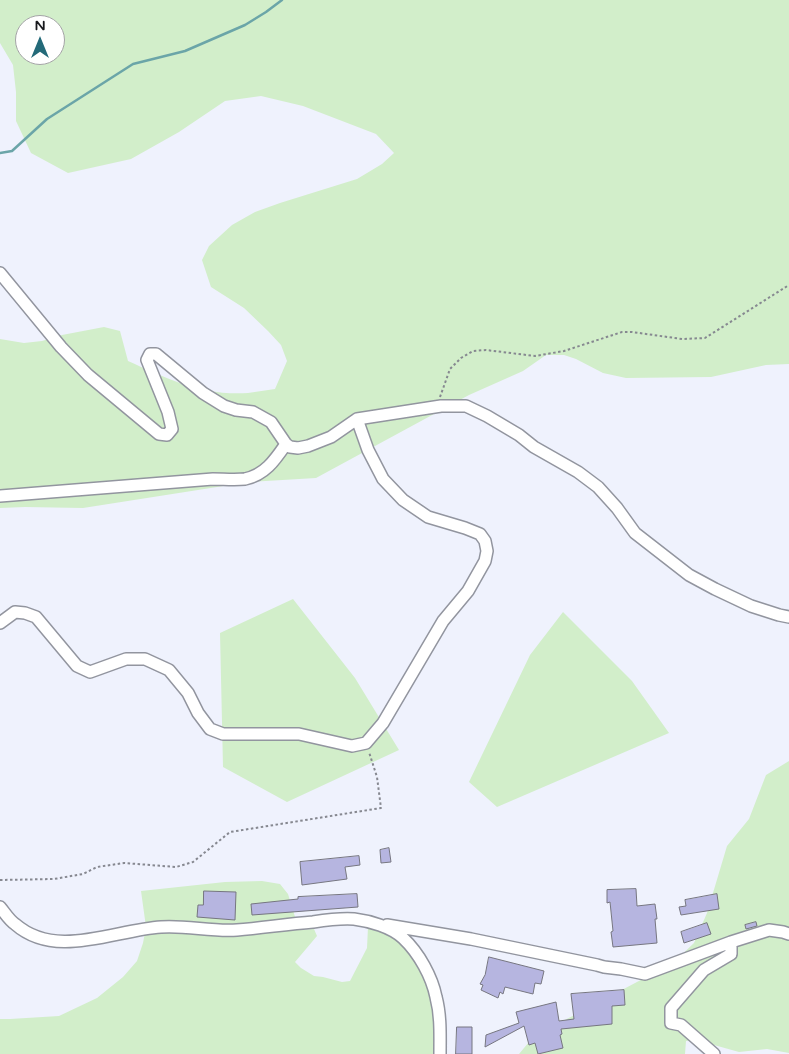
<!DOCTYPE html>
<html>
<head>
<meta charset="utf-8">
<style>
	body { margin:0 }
	#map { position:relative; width:789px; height:1054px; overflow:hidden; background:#eff2fd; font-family:"Varela Round",sans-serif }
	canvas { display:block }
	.north { position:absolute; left:15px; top:15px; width:50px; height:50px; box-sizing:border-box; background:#fff; border:1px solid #a3a3a5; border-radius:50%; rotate:0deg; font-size:14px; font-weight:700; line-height:20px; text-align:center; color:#18191d }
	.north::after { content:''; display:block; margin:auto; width:18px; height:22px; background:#246a79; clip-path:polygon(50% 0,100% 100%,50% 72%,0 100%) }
</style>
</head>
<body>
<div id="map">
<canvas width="789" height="1054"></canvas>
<div class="north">N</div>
</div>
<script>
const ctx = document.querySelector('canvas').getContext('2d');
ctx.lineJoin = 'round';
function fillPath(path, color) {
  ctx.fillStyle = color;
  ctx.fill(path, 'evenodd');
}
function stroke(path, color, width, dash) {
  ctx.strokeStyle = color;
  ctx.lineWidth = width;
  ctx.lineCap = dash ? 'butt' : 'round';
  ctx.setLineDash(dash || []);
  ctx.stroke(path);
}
fillPath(new Path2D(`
	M0,0H789V364L766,365L711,377L626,378L603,373L576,359L564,355H546L523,371L469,395L316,478L249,482L83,508L25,507L0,508V339L24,343L42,341L62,335L104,327L120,331L128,361C168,379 202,396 248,393C257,392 266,390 275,389L287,361L281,345L268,331L244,308L211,287L202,260L209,246L232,225L255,212L280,203L357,179L382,164L394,153L376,134L303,106L261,96L225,101L179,132L131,159L68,173L31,153L16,121V92L13,65L0,43ZM25,25H55V55H25Z
	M293,599L355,678L399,750L287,802L223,767L220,633Z
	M563,612L632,681L669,733L497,807L469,782L530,655Z
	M789,761V1053L767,1049L739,1052L714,1045L700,1039L686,1041L685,1054H519L529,1042L563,1021L673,963L694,943L707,913L727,846L749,819L766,775Z
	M262,881L280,884L288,894L299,930L314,929L317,936L295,962L301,968L314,976L323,977L342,982L350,981L367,948L368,927C373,927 377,929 382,931C412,945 428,981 434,1011C436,1024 435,1040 435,1054H0V1019H10L59,1016L97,998L123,977L137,961L143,943L146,927L141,891L225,882Z`), '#d2eeca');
stroke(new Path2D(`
	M0,153L12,151L47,119L133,64L185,51L245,25L266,12L282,0`), '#6ba5a8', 2.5);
const building = new Path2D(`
	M389,848L391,862L381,863L380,850Z
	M359,856L360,865L345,867L347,879L302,885L300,862Z
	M636,889L637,906L655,904L657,919H655L657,943L613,947L611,932L613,931L610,902L607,903V890Z
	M204,891L236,892L235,920L197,917L198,905H203Z
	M357,894L358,907L252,915L251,904L298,899V897Z
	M717,894L719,909L681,915L679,907L686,906L685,900Z
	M756,922L757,926L746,929L745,925Z
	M707,923L711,934L684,943L681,932Z
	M489,957L544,971L541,984L535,983L533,994L505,987L503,994L500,992L498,998L481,990L483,985L480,984L485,975Z
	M624,990L625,1005L612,1006V1024L561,1029L562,1034L560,1035L563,1048L538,1054L535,1043L529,1045L524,1026L485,1047L486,1035L519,1023L516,1012L556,1002L559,1021L574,1019L571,994Z
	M457,1027H472V1054H456Z`);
fillPath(building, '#b6b5e0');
stroke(building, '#767680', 1);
const minor = new Path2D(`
	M0,273L61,347L88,375L159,434L167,435L172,429L168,412L147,360L150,354H156L203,393L224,406L236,410L253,412L271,422L286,444L290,447L298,448L308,446L331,437L357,419L441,406H466L487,416L519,435L534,447L578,472L598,487L617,508L635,533L689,575L715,589L751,606L779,615L789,617
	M0,496L213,479C223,479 235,480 245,479C265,475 275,460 286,444
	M0,623L15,612L25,613L36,617L77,666L90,672L126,659H145L169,670L188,693L198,713L210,729L223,734H299L352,746L366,743L383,723L443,621L468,591L485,561L487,551L485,541L480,534L465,528L428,517L403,500L383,479L368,450L357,419
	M0,907C5,913 9,920 15,924C56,960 114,930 161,927C186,925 212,932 237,930C262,928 287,924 313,922C326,920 341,918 354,919C370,921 391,927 403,938C419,953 432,977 436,997C441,1016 440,1035 440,1054
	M387,925L471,939L597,965L604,967L621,969L645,974L731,942L769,930L783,932L789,934
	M714,1054L681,1025L671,1023V1008L704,970L731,954V942`);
stroke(minor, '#92959f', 14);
stroke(new Path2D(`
	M440,397L450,369L461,358L473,351L486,350L535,356L564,351L622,332H632L682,339L705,338L789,285
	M0,880L54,879L83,874L97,867L124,863L176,867L193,862L230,832L381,808L377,777L369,752`), '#868890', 2, [2.5, 2.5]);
stroke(minor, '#fff', 11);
</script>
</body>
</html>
